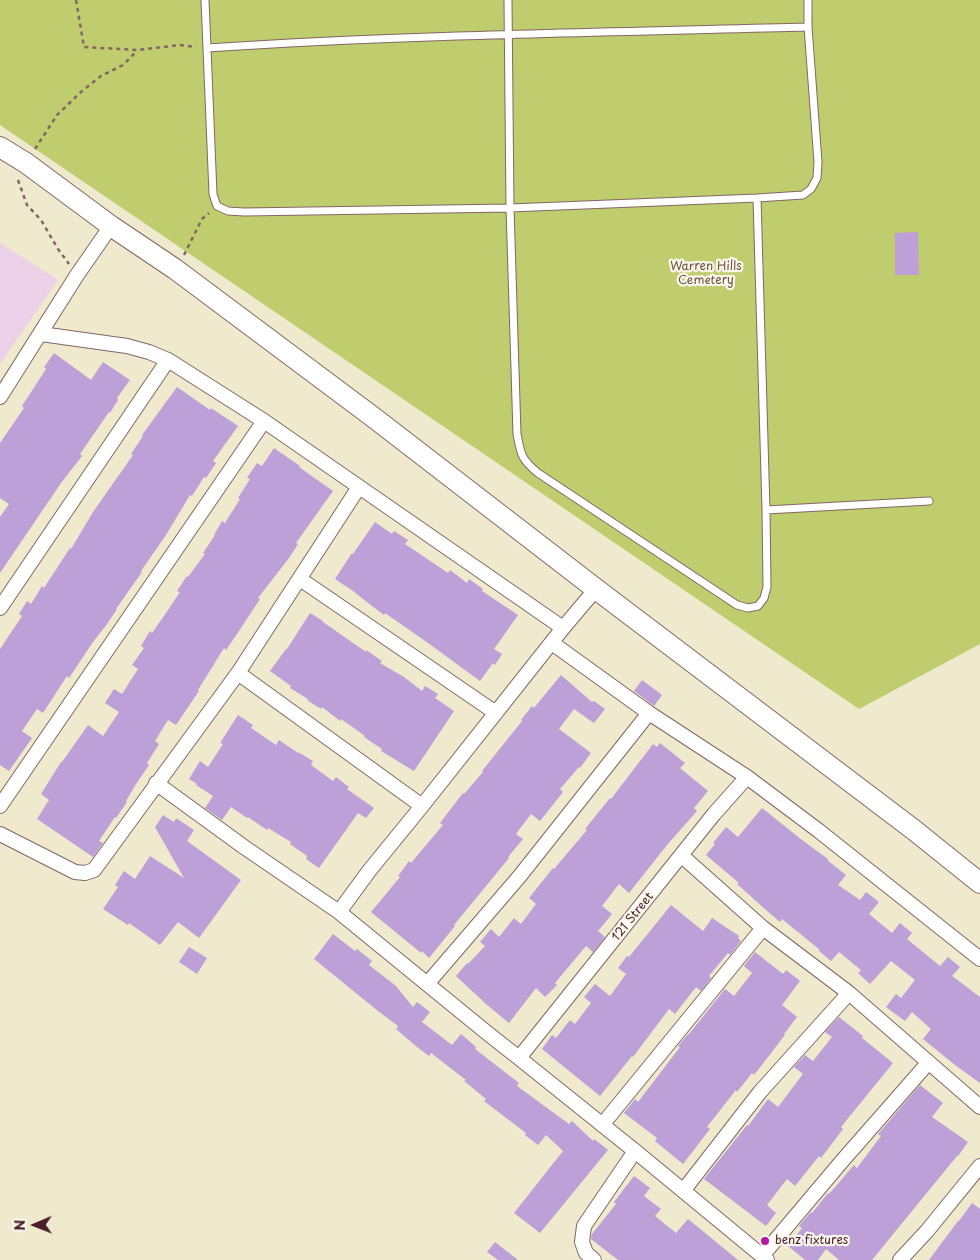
<!DOCTYPE html>
<html>
<head>
<meta charset="utf-8">
<style>
	body { margin:0 }
	#map { position:relative; width:980px; height:1260px; overflow:hidden; background:#efe9cd; font-family:"Playpen Sans",sans-serif }
	canvas { display:block }
	.north { position:absolute; left:10px; top:1200px; width:50px; height:50px; -webkit-text-stroke:4px #fbf7ec; paint-order:stroke; rotate:269deg; font-size:14px; font-weight:700; line-height:20px; text-align:center; color:#4a1f2b }
	.north::after { content:''; display:block; margin:auto; width:18px; height:22px; background:#4a1f2b; clip-path:polygon(50% 0,100% 100%,50% 72%,0 100%) }
</style>
</head>
<body>
<div id="map">
<canvas width="980" height="1260"></canvas>
<div class="north">N</div>
</div>
<script>
const ctx = document.querySelector('canvas').getContext('2d');
ctx.lineJoin = 'round';
function fillPath(path, color) {
  ctx.fillStyle = color;
  ctx.fill(path, 'evenodd');
}
function stroke(path, color, width, dash) {
  ctx.strokeStyle = color;
  ctx.lineWidth = width;
  ctx.lineCap = dash ? 'butt' : 'round';
  ctx.setLineDash(dash || []);
  ctx.stroke(path);
}
function drawText(font, color, halo, rows, align = 'center') {
  ctx.font = font + ' "Playpen Sans",sans-serif';
  ctx.lineWidth = 4.5;
  ctx.setLineDash([]);
  ctx.textBaseline = 'middle';
  ctx.strokeStyle = halo;
  ctx.fillStyle = color;
  for (const [text, x, y, turn = 0] of rows) {
    ctx.save();
    ctx.translate(x, y);
    ctx.rotate((+turn || 0) * Math.PI / 180);
    ctx.textAlign = isNaN(turn) ? turn : align;
    if (halo) ctx.strokeText(text, 0, 0);
    ctx.fillText(text, 0, 0);
    ctx.restore();
  }
}
fillPath(new Path2D(`
	M0,243L58,280L0,364Z`), '#edd1e9');
fillPath(new Path2D(`
	M0,0H980V644L859,709L0,125Z`), '#bfcd6f');
fillPath(new Path2D(`
	M918,232L919,275H895V233Z
	M54,353L91,380L103,362L130,380L117,398L118,400L110,413L109,412L80,454L82,456L61,483L0,573V517L9,504L0,498V443L24,408L22,406L46,369L44,367Z
	M177,387L210,410L211,408L238,426L213,461L216,463L206,478L204,477L192,496L190,495L166,535L141,571L142,572L116,609H117L107,624L93,642L69,678L67,676L43,713L37,709L22,731L32,738L9,771L0,765V649L22,616L19,614L27,601L31,604L42,586L44,588L70,548L71,549L93,512L133,455L131,454L143,436L142,435Z
	M274,448L300,466L299,467L333,491L296,543L298,544L289,558L258,598L260,599L239,631L226,650L224,648L198,690L199,691L176,725L168,720L155,741L159,744L147,763L149,765L136,784L126,801L127,802L116,818L115,817L99,841L103,843L93,857L37,819L49,800L41,794L61,762H62L88,725L103,736L119,712L105,703L114,689L122,694L138,669L132,665L144,648L141,646L150,631L152,633L164,616L180,592L177,591L187,576L188,577L205,554L203,553L215,535H214L222,521L225,523L240,499L238,498L250,479L247,478L257,463L262,466Z
	M375,522L392,534L394,531L408,540L405,544L448,573L450,570L467,583L469,579L483,589L482,591L518,615L494,649L502,654L495,665L493,663L480,681L428,643L385,613L384,615L372,606L353,591L335,579L352,553L353,554Z
	M310,613L323,621V622L366,652V650L382,661L380,663L404,677L422,691L425,686L438,694L435,698L454,711L414,771L381,751L382,749L364,737L365,736L341,719L340,721L322,707L321,709L307,700L308,699L290,688L291,686L270,671L286,649H287Z
	M561,675L592,702L594,701L605,709L594,723L574,709L559,729L591,753L580,768L579,767L560,789L563,792L540,821L531,814L516,834L523,839L508,857L509,858L454,925L455,926L429,958L422,951L421,953L371,912L400,877L398,876L409,861L411,863L443,825L440,823L463,793L464,794L483,772L482,771L522,721L521,720L532,706L534,708Z
	M642,680L662,695L654,706L634,691Z
	M238,715L253,725L251,728L276,745L279,740L298,753V752L313,761L311,765L333,781L336,777L349,787L347,789L374,808L366,818L358,813L319,868L306,859L307,856L290,844L291,842L268,828L267,830L248,817L247,818L231,807L222,820L205,808L213,796L196,785L197,784L189,779L200,761L208,767L223,744L220,743Z
	M660,743L685,763L680,768L708,791L694,808L697,811L667,845L629,893L619,884L602,906L612,914L598,931L605,937L593,952L586,946L555,983L557,985L545,997L536,988L509,1023L486,1004L456,976L467,963L468,964L485,946L480,942L491,929L499,937L514,918L521,924L536,904L529,898L553,868L554,869L587,830L585,829L610,798L611,799L653,744L657,747Z
	M762,808L802,840L828,859L827,860L846,875L838,885L860,900L866,892L879,902L869,914L892,933L900,923L912,933L907,939L940,966L948,957L960,967L952,976L980,997V1083L955,1065L923,1039L931,1029L912,1012L905,1021L886,1007L896,994L901,998L915,980L891,961L870,984L858,973L861,970L839,952L831,961L819,951L820,950L782,919L780,922L766,910L737,884L739,883L706,855L715,844L713,843L726,827L738,837Z
	M163,815L174,822L176,818L194,830L187,841L241,880L199,938L178,922L160,945L129,923L128,925L103,909L118,887L115,885L124,871L135,879L150,856L184,878L155,827Z
	M671,905L703,931L712,918L739,936L738,938L741,941L730,955L728,953L709,976L711,978L701,991L696,987L675,1014L669,1009L633,1057L632,1056L600,1096L542,1049L552,1035L556,1038L570,1020L575,1024L591,1003L584,997L595,984L610,996L626,974L618,968L627,956L629,957Z
	M333,934L355,951L357,949L372,961L369,965L396,986L413,1007L417,1002L430,1012L422,1022L452,1045L461,1034L476,1047L475,1049L519,1083L517,1086L569,1124L572,1121L593,1141L594,1139L608,1150L540,1233L514,1213L563,1151L546,1135L538,1145L525,1135L526,1133L484,1101L486,1099L464,1081L466,1080L431,1053L429,1056L417,1047L396,1029L398,1026L378,1011L314,959Z
	M189,947L207,958L197,974L179,962Z
	M755,952L783,974L786,970L800,981L782,1005L797,1017L784,1034L785,1035L754,1075L752,1073L737,1092L736,1090L707,1127L710,1129L683,1164L655,1141L657,1138L624,1113L635,1099L638,1102L680,1047L678,1046L688,1034H689L725,989L734,996L752,973L744,966Z
	M839,1017L863,1036L862,1038L893,1063L841,1127L843,1129L821,1158L819,1156L795,1186L787,1179L767,1205L776,1213L766,1226L704,1179L747,1125L748,1126L768,1099L778,1107L803,1074L794,1067L805,1055L813,1061L832,1037L825,1032Z
	M920,1085L943,1103L932,1117L968,1142L958,1156H957L872,1260H839L826,1249L818,1260H805L788,1246L802,1228L799,1226L811,1212L812,1213L828,1193L829,1194L854,1165L857,1168L881,1136L878,1134Z
	M634,1176L650,1188L644,1196L661,1209L655,1216L676,1233L688,1219L738,1260H618L591,1239L592,1234L616,1204L614,1202Z
	M972,1203L980,1209V1260H929L958,1221H959Z
	M495,1242L518,1260H498L487,1252Z`), '#bca0d7');
const lane = new Path2D(`
	M205,0L213,194L217,206L228,211L244,212L510,208L757,198L803,195L811,189L817,178L818,162L808,27V0
	M508,0L510,208L517,434C521,455 521,459 538,473L737,605L748,608L758,606L764,598L767,587L766,510L757,198
	M207,48C407,35 608,32 808,27
	M766,510L929,501`);
const street = new Path2D(`
	M0,397L77,275L111,226
	M264,421L563,628
	M300,579L496,713
	M0,608L168,360
	M552,643L649,713L747,777L819,831L980,959
	M238,673L422,806
	M156,783L244,847L339,912L486,1032L519,1058L635,1151L584,1226L582,1242L586,1253L594,1260
	M0,806L264,421L168,360L149,352L127,346L41,334
	M0,834L75,872L85,873L94,870L238,673L359,487
	M682,856L763,928L849,993L980,1107
	M339,912L369,871L422,806L563,628L596,589
	M427,984L519,877L649,713
	M519,1058L714,814L747,777
	M602,1125L763,928
	M635,1151L767,1260
	M683,1191L760,1092L849,993
	M762,1256L843,1160L928,1063
	M900,1260L927,1231L980,1166`);
const secondary = new Path2D(`
	M0,147L26,163L111,226L175,269L373,417L596,589L914,830L980,883`);
stroke(lane, '#846664', 9);
stroke(street, '#846664', 16);
stroke(secondary, '#846664', 22);
stroke(new Path2D(`
	M76,0L84,47L138,50L180,45L196,47
	M35,149L57,115L81,92L101,76L123,65L137,51
	M18,180L27,205L41,220L58,249L69,264
	M184,255L202,219L209,213`), '#846664', 2.5, [4, 4]);
stroke(lane, '#fff', 7);
stroke(street, '#fff', 14);
stroke(secondary, '#fff', 20);
for (const [x, y, r, color] of [
	[765,1241,5,"#b5179e"]
]) {
  const dot = new Path2D();
  dot.arc(x, y, r, 0, 2 * Math.PI);
  ctx.fillStyle = color;
  ctx.fill(dot);
  stroke(dot, '#fbf7ec', 2);
}
drawText('12px', '#6d533f', '#fbf7ec', [
	["Warren Hills",706,267],
	["Cemetery",706,281]
]);
drawText('12px', '#4a1f2b', '#fbf7ec', [
	["121 Street",633,917,-51]
]);
drawText('12px', '#4a1f2b', '#fbf7ec', [
	["benz fixtures",775,1241]
], 'left');
</script>
</body>
</html>
